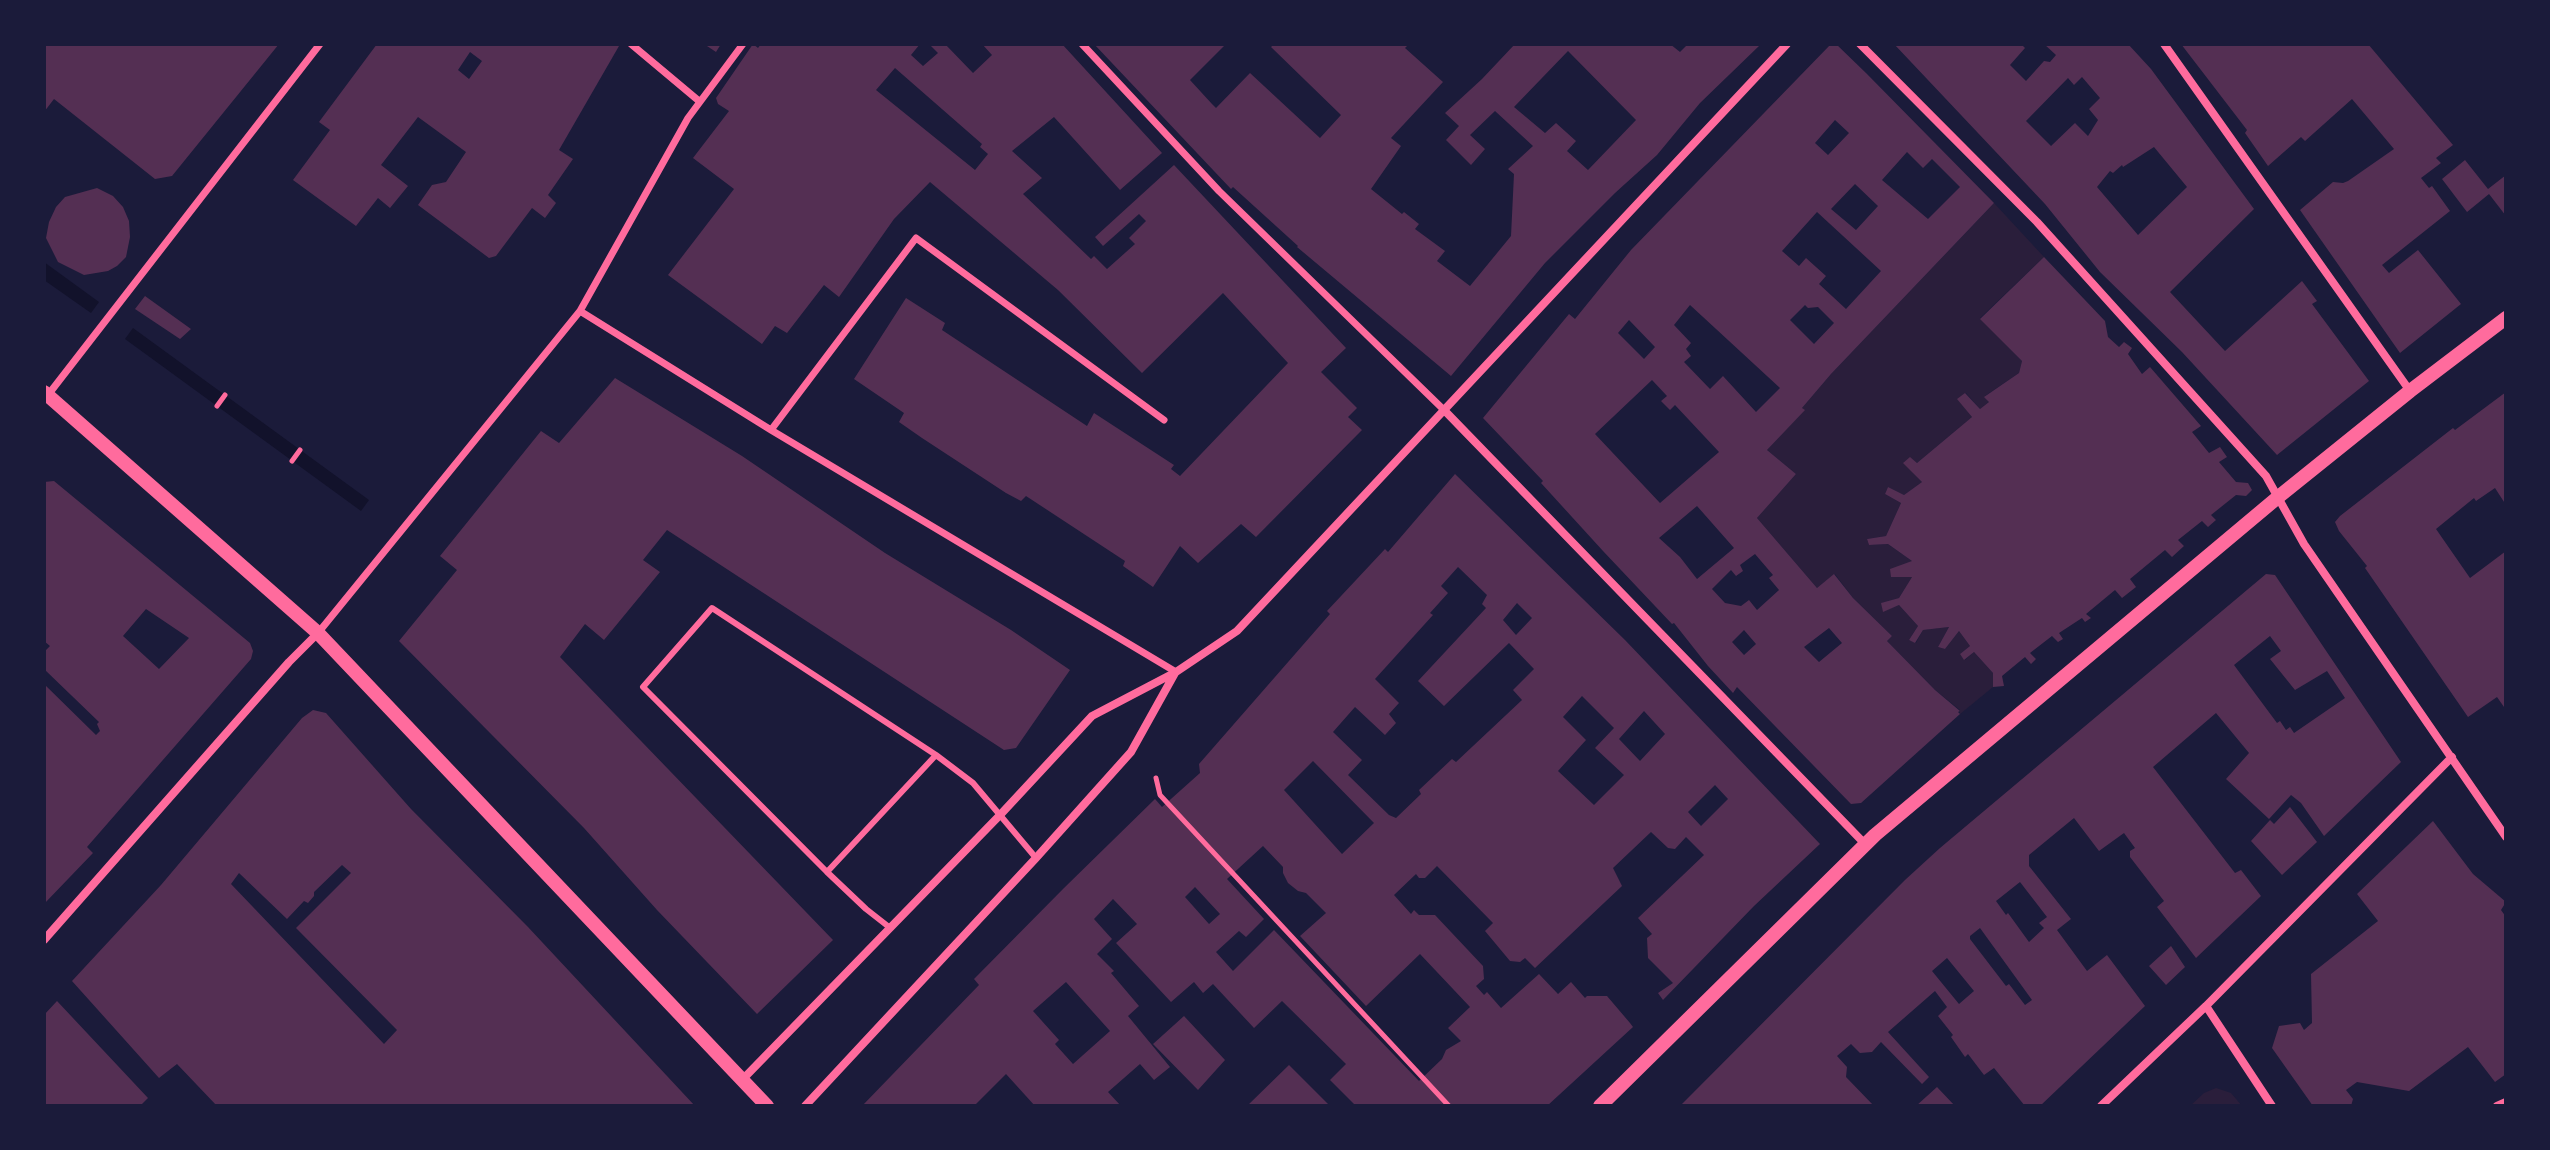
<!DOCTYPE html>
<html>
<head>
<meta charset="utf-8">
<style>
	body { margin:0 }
	#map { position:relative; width:2550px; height:1150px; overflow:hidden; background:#1b1b3a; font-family:Helvetica,sans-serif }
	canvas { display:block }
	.frame { position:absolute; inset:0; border:46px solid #1b1b3a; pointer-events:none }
</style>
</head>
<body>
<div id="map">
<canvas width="2550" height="1150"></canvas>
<div class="frame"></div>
</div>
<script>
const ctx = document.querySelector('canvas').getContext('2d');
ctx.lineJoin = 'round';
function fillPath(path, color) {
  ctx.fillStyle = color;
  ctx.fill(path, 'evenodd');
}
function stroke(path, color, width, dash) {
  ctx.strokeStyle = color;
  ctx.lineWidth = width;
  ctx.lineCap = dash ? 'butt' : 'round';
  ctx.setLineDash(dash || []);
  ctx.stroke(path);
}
fillPath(new Path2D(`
	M1994,203L2044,257L1980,318L2022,361L2019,373L1985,396L1989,402L1980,409L1966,393L1958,399L1972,417L1917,463L1910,458L1904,462L1922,482L1904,495L1888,487L1885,494L1901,503L1886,536L1867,539L1869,545L1888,544L1912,561L1891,577H1912L1899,598L1882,603L1883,611L1899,605L1918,626L1909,640L1916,643L1923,630L1949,627L1938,647L1945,649L1959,631L1970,646L1960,654L1965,660L1974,652L1993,673V687L1960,714V710L1935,690L1887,641L1892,636L1853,598L1835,574L1817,588L1757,518L1796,474L1767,450L1804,410L1802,408L1831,374Z
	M2216,1088L2231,1093L2242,1106H2190L2204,1093Z`), '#2a1e3b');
fillPath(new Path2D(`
	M44,262L99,302L91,313L44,280Z
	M133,328L369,500L361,511L125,339Z`), '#12122b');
fillPath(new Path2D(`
	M44,44H279L172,176L155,179L54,99L44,112Z
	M377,44H616L619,46L559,150L573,159L548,195L556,203L545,218L532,208L496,256L489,258L418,205L432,185L446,182L466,152L418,117L381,165L408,186L390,208L378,198L356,226L293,180L330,130L319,122ZM470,52L482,61L469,79L458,70Z
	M704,44H721L716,52Z
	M753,44L758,48L761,44H920L911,55L923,66L938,53L929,44H945L973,73L992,55L982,44H1062L1162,153L1120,190L1054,117L1012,151L1042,178L1023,194L1091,259L1094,256L1107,269L1135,244L1129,238L1146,221L1139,214L1103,246L1095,237L1174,165L1346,348L1321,372L1357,408L1348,417L1362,430L1256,537L1241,524L1198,563L1180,546L1153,587L1123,566L1125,561L1026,496L1021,501L1006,493L922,438L899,422L904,413L854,379L906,298L945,323L942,330L1087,426L1094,413L1174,465L1171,469L1180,476L1288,363L1223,293L1142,373L1058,290L930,182L894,219L839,297L824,285L787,333L775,326L762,344L668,275L734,189L693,158L729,111L718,104L716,98ZM895,68L982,144L980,147L988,154L975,170L876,90Z
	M1094,44H1226L1190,80L1212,104L1216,108L1250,73L1320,138L1341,115L1271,47L1274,44H1409L1405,48L1443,82L1391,138L1401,146L1371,189L1402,214L1404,212L1419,224L1415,229L1445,251L1437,261L1470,286L1511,236L1514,174L1508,169L1533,146L1495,111L1470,135L1485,149L1471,165L1446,140L1459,126L1445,113L1482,79L1515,44H1670L1680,52L1688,44L1759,46L1700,103L1657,155L1615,193L1545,263L1451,376L1297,247L1298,246L1233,187L1231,189ZM1568,51L1636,120L1588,170L1567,151L1576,141L1556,123L1545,133L1514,107Z
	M1831,44H1836L1866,73L1994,203L1831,374L1802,408L1805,410L1767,450L1796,474L1757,518L1817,588L1834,574L1853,598L1892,636L1887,641L1935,690L1960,711L1958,712L1960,714L1861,803L1851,804L1737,687L1733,693L1708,666L1674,623L1672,624L1603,551L1541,483L1543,481L1483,418L1569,314L1575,319L1631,250ZM1835,120L1849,133L1828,155L1815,143ZM1907,152L1923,168L1932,159L1960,187L1928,219L1882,180ZM1855,184L1878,206L1856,230L1831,209ZM1817,212L1881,271L1846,309L1819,284L1826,276L1806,258L1799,266L1782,251ZM1690,305L1780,388L1756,412L1723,376L1710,389L1684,362L1691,356L1686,349L1691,343L1674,325ZM1805,305L1808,308L1818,307L1834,323L1814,344L1790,320ZM1629,320L1655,347L1644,359L1618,333ZM1652,380L1667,396L1661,401L1670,410L1675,405L1719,452L1660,503L1595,434ZM1697,506L1734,548L1697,579L1680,557L1659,538ZM1755,554L1773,575L1769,578L1779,590L1757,610L1749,600L1741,606L1725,603L1712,589L1731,570L1736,576L1743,571L1740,565ZM1829,628L1842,643L1819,662L1804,647ZM1744,630L1756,644L1744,655L1732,642Z
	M1894,44H1999L2001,46L2003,44H2021L2025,48L2010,65L2026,81L2044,61L2050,62L2056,55L2044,44H2128L2151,69L2254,209L2170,292L2225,351L2302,281L2317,301L2312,304L2369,381L2277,455L2182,352L2100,272L2045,204ZM2082,77L2100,98L2089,109L2098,120L2088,136L2075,123L2051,146L2026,121L2068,78L2074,85ZM2154,147L2187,187L2138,235L2097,187L2110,171L2113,173L2122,165L2123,167Z
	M2181,44H2368L2453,145L2436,158L2441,163L2421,178L2429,188L2432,186L2450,211L2382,265L2389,273L2418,250L2461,304L2400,353L2300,210L2333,182L2343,183L2348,181L2394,149L2352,99L2305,141L2301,137L2268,166L2245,133L2247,130Z
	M2465,160L2488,189L2506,175V216L2489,194L2467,212L2442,179Z
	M97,188L113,196L123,207L129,221L130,237L126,257L117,266L108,271L84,275L58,262L46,238L49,222L56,207L65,197Z
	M2044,257L2105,321L2108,337L2119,347L2124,342L2132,348L2128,354L2142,374L2150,367L2201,426L2192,432L2209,453L2220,447L2227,457L2219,462L2236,482L2248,483L2252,490L2246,496L2236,495L2211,515L2216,520L2208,527L2202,521L2178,540L2184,546L2172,557L2165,550L2130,579L2136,587L2122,598L2115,590L2086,614L2091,618L2085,622L2082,618L2059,633L2063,639L2058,642L2052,636L2030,653L2036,659L2031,664L2025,657L2002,676L2004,686L1993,687V673L1974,652L1964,660L1960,654L1970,646L1959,631L1945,649L1938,647L1949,627L1923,630L1915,643L1909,640L1918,626L1899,605L1883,612L1881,603L1899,598L1912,577H1891L1890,569L1912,561L1888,544L1869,545L1867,539L1886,536L1901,503L1885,494L1888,487L1904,495L1922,482L1903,463L1910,457L1917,463L1972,417L1957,399L1965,393L1980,409L1989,402L1984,397L2019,373L2022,361L1980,319Z
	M145,296L191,329L180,339L135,309Z
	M615,378L742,456L885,553L1011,630L1070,670L1016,748L1004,750L667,530L643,560L660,572L604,640L585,624L560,657L833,940L757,1014L657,910L584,828L399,641L457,570L440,556L541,431L559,443Z
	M2506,392V505L2495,488L2476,501L2474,498L2436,529L2470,578L2506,551V706L2504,707L2497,697L2468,717L2365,568L2367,566L2339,531L2335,522L2340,516L2453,428L2455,430Z
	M1455,474L1625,640L1820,844L1754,906L1663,1000L1658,993L1673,983L1648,958L1647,938L1652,934L1638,918L1704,855L1686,837L1675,849L1668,848L1651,832L1613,868L1622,886L1535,968L1525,958L1520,962L1510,961L1485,931L1493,923L1437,866L1425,878H1419L1416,874L1394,895L1411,914L1414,910L1419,915H1435L1483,966L1484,979L1476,986L1484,995L1487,992L1501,1008L1539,974L1558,994L1571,982L1585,998L1587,996H1607L1630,1023L1633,1027L1547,1106H1351L1354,1104L1330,1080L1346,1064L1282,1001L1254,1028L1213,984L1203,993L1194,982L1171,1002L1116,943L1137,924L1113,899L1094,919L1112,939L1097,954L1114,971L1111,973L1139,1006L1128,1016L1170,1067L1154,1080L1140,1064L1108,1092L1121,1106H1035L1006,1074L974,1106H862L979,985L974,979L1064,888L1155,799L1162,807L1200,773L1199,764L1330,614L1327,611L1385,549L1388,552ZM1458,567L1487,595L1482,604L1486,608L1418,681L1444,706L1509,643L1534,669L1513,690L1522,700L1456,762L1452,759L1419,790L1421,794L1396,818L1389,815L1348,775L1362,760L1333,732L1355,707L1385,735L1396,723L1389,714L1399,703L1375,679L1433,615L1430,613L1448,593L1441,586ZM1517,603L1532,618L1516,635L1503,620ZM1582,696L1614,728L1595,748L1624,775L1594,805L1558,771L1586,740L1563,717ZM1644,711L1665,734L1640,761L1619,739ZM1313,761L1374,823L1342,854L1284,790ZM1715,785L1728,799L1701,826L1688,812ZM1263,846L1283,867V873L1288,883L1298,891L1306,893L1326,913L1300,936L1366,1006L1420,954L1470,1007L1448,1028L1461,1041L1446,1050L1442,1059L1419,1081L1274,930L1233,971L1216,952L1239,931L1246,937L1264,919L1227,879ZM1195,887L1220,914L1209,924L1185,897ZM1066,982L1110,1031L1073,1064L1055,1044L1059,1040L1033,1011Z
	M54,481L250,643L253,651L251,659L87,847L93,853L44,904V684L96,735L100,731L97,724L99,722L44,669V652L50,646L44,641V482ZM146,609L189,638L159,669L123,636Z
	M2266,574L2275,575L2401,762L2324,836L2301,803L2291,795L2269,819L2226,779L2249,753L2216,713L2153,767L2235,873L2241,870L2261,896L2196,958L2157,907L2164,901L2130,857V851L2135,848L2124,833L2099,851L2074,818L2029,855V866L2071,919L2057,930L2087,971L2107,955L2145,1006L2040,1106H2025L1994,1068L1984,1075L1968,1054L1965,1057L1951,1037L1953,1035L1938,1016L1947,1007L1935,991L1888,1032L1929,1077L1922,1084L1881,1042L1872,1052L1860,1053L1851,1044L1837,1056L1847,1067L1846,1077L1874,1106H1680L1905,880L1940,848ZM2270,636L2281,651L2270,659L2295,690L2327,671L2345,698L2294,733L2290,727L2286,730L2280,721L2277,723L2234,665ZM2020,882L2047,917L2039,923L2044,928L2029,942L2008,913L2006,915L1996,901ZM1980,928L2032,1000L2025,1005L2009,984L2006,986L1970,939V936ZM1947,958L1974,991L1959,1004L1932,971Z
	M313,710L326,713L411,809L528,927L695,1106H217L177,1064L159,1078L72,981L161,885L302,718ZM342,865L351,873L296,928L397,1030L384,1044L231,884L239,873L287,919L304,901L308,903L314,896V892Z
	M2290,807L2317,842L2282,875L2251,841L2270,820L2274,824Z
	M2433,821L2473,874L2506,902L2501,910L2506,917V1074L2495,1082L2468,1047L2409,1091L2357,1082L2346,1090L2353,1099L2351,1106H2313L2272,1048L2279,1026L2300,1023L2304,1030L2312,1023L2311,974L2378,921L2357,894Z
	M2171,946L2185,967L2166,985L2149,966Z
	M57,1001L148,1098L140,1106H44V1015Z
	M1184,1016L1225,1060L1198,1090L1153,1044Z
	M1289,1065L1330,1106H1247Z
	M1937,1087L1955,1106H1916Z`), '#542f53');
stroke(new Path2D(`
	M217,406L225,395
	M292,461L300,450
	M1156,778L1160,795L1449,1106`), '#ff6b9d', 5);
stroke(new Path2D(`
	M827,872L936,755
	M889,927L866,909L827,872L643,687L712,608L936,755L973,783L1036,858`), '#ff6b9d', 6);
stroke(new Path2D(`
	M631,44L699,101
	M1082,44L1219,191L1445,411
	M580,311L771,430L1176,672
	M48,395L320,44
	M771,430L916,238L1164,420
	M318,633L580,311L688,118L743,44`), '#ff6b9d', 7);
stroke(new Path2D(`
	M1860,44L2037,222L2266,476L2304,544L2506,837
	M2164,44L2410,391
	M1445,411L1865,844
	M44,940L289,662L318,633
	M2206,1006L2272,1106
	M742,1080L1001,814L1092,716L1176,672L1237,631L1787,44
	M805,1106L1036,858L1131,752L1175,673
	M2101,1106L2206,1006L2452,757
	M2497,1106L2506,1102`), '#ff6b9d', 8);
stroke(new Path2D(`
	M44,392L318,633L767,1106
	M1600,1106L1875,835L2277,498L2410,391L2506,318`), '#ff6b9d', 14);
</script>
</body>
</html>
